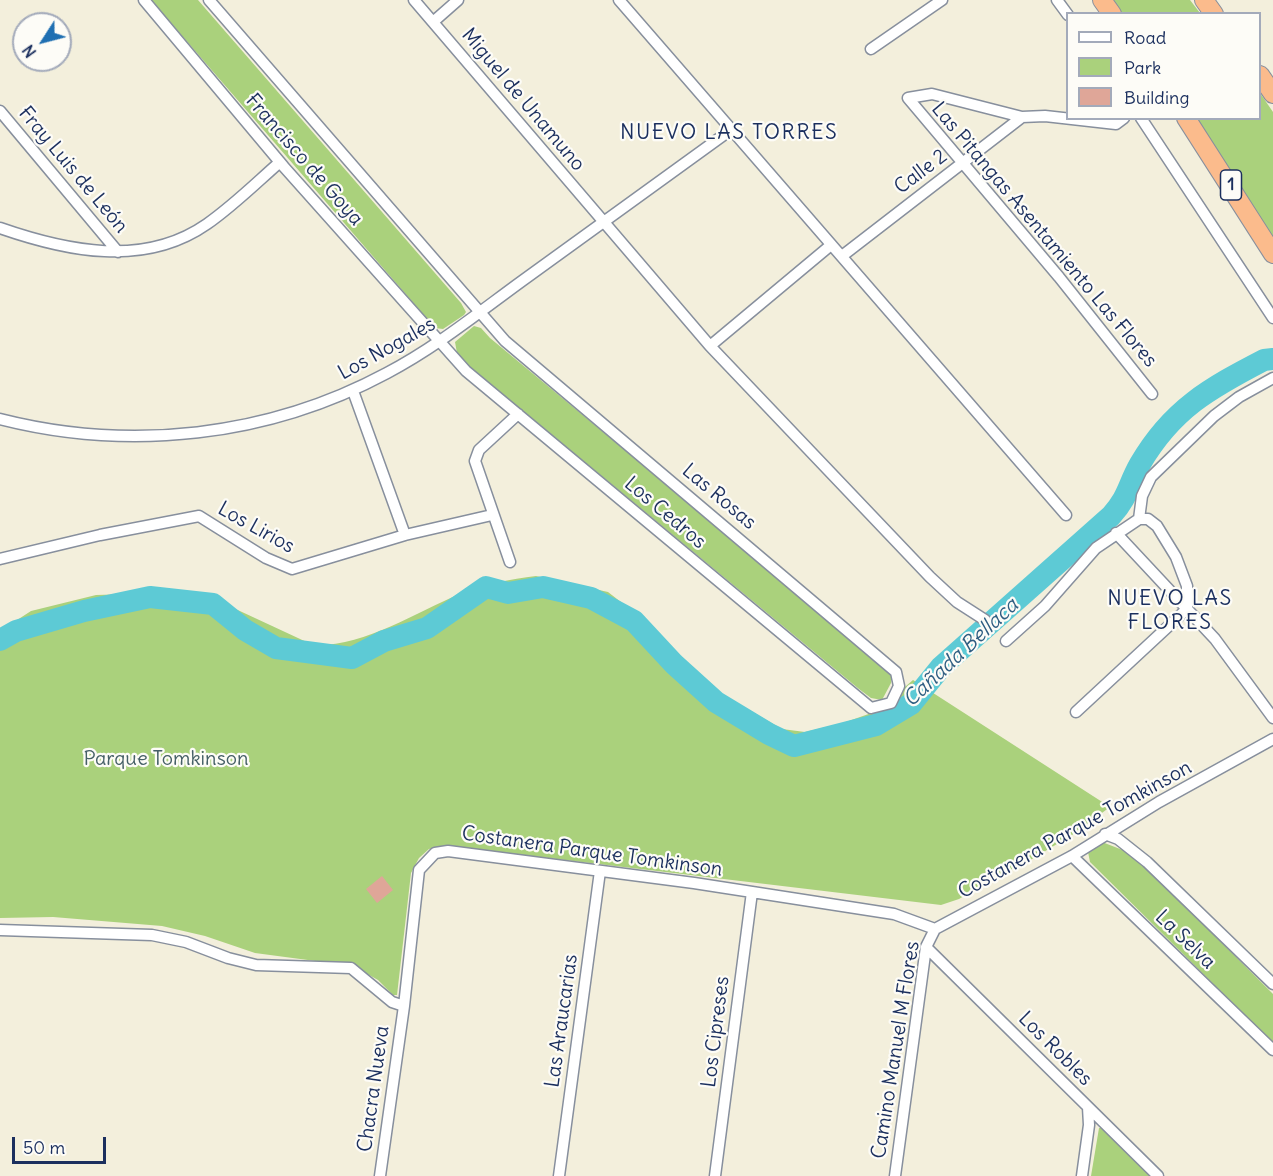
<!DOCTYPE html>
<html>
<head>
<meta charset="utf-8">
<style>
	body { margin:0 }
	#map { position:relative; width:1273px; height:1176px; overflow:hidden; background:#f3efdc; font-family:Delius,sans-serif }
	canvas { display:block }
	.legend { position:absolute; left:1066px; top:12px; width:195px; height:108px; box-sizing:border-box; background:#fdfcf7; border:2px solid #a3aaba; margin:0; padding:8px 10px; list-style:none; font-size:18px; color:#1b2f5e }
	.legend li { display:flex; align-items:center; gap:12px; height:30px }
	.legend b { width:30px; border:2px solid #a3aaba }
	.north { position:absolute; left:12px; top:12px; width:60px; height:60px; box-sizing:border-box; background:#fdfcf7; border:2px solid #a3aaba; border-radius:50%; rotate:234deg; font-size:16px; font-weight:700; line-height:24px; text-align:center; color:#1b2f5e }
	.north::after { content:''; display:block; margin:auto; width:21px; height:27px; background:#1f6fb2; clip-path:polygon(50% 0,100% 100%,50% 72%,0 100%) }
	.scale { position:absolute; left:12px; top:1137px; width:94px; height:27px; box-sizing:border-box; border:3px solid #1b2f5e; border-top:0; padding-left:8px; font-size:18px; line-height:21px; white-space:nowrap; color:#1b2f5e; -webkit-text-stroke:4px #fdfcf7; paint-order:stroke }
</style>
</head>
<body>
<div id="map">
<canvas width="1273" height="1176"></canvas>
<ul class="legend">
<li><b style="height:8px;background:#fff"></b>Road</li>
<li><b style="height:16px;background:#aad17c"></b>Park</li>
<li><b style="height:16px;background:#dfa698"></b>Building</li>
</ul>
<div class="north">N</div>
<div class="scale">50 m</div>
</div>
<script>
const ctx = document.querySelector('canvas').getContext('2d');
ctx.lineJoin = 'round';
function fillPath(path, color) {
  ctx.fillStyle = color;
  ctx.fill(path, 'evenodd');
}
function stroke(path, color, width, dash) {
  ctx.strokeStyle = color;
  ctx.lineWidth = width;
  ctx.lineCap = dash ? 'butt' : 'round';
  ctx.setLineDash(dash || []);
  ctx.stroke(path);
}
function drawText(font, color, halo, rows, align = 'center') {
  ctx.font = font + ' Delius,sans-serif';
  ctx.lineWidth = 4.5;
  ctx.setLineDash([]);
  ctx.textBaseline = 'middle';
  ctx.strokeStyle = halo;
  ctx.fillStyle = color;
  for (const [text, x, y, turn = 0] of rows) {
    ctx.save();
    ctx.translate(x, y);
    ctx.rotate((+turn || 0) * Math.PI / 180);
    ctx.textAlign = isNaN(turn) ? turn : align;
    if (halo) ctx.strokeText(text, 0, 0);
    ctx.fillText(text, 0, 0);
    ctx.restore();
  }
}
fillPath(new Path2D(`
	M151,0H198L461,303L466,312L464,315L443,329L435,328Z
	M1111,0H1190L1200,13H1120Z
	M1260,93L1273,112V244L1193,119L1260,118Z
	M474,326L481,328L490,338L886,667L892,674L891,683L882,700L871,698L859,689L465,363L457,353L455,342Z
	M536,576L608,592L648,623L711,688L782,729L805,732L843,723L877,711L913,680L1110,807L1072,835L1022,865L1001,874L959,899L941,905L448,846L429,849L419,858L411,873L397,995H393L378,980L353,966L255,953L205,936L162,926L53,917L0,918V631L31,611L96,595L199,592L313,645C364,647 414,613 460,594C483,584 511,579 536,576Z
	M1102,842L1133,854L1273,994V1043L1090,862L1088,852L1093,846Z
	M1099,1128H1102L1152,1176H1091Z`), '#aad17c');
stroke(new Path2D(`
	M0,640L16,631L84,611L150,597L213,604L245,630L276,648L352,658L384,641L427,628L486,587L508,593L543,587L591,598L634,621L674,664L716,702L769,734L794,746L876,725L911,704L941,667L1111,516C1129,496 1128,485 1140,464C1172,409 1210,388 1264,360L1273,359`), '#5dcad5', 22);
fillPath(new Path2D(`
	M382,876L393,890L377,903L366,889Z`), '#dfa698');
const minor = new Path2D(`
	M144,0L284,167L466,371L871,708L891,703L899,686L896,672L505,341L209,0
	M414,0L710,346L930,577L957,602L985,620
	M619,0L1066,515
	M1057,0L1068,15
	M433,22L458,0
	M871,49L942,0
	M0,111L118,252
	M1124,118L1116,124L1045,116L1022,117L932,94L908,98L1059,277L1152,394
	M1141,118L1273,318
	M0,228C66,251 144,268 207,224C233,206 256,183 280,162
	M842,256L1022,117
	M710,346L831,245
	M353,391L405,535
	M0,419C130,452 268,437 387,373C435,348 478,313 522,281C592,231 662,180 732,129
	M1139,519L1142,496L1151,477L1214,416L1239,397L1273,378
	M1116,533L1215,639L1273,718
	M0,559L100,535L199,516L266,558L292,569L405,535L492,515
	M510,562L475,461L479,450L518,414
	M1006,641L1045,606L1096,548L1139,519H1148L1157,526L1176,557L1187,586V609
	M1076,712L1187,609
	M1105,834L1118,839L1147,862L1273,984
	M1072,856L1273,1050
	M0,930L152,935L186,942L228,958L256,965L351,968L392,1002L404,1006
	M926,947L1158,1176
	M380,1176L404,1006L419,870L435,853L448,851L694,883L894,914L935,929L1072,856L1159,802L1273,739
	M559,1176L600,871
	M715,1176L752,892
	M895,1176L926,947L935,929
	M1082,1176L1089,1125L1088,1107`);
const trunk = new Path2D(`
	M1102,0L1112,14
	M1204,0L1214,14
	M1260,75L1273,94
	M1186,118L1273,254`);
stroke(minor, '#878f9d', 13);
stroke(trunk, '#878f9d', 20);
stroke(minor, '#fff', 10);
stroke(trunk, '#fbbb8c', 18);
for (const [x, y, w] of [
	[1231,185,21]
]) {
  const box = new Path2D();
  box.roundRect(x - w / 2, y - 15, w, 30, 4.5);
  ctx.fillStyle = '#fdfcf7';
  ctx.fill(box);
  stroke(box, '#1b2f5e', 1.5);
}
drawText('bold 18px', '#1b2f5e', null, [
	["1",1231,185]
]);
drawText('20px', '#1b2f5e', '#fdfcf7', [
	["Miguel de Unamuno",523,100,50],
	["Francisco de Goya",304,160,49],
	["Fray Luis de León",73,170,50],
	["Calle 2",921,172,-37],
	["Las Pitangas Asentamiento Las Flores",1044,235,50],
	["Los Nogales",387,349,-29],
	["Las Rosas",719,497,40],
	["Los Cedros",665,513,40],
	["Los Lirios",256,528,29],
	["Costanera Parque Tomkinson",1075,830,-29],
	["Costanera Parque Tomkinson",592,852,8],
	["La Selva",1185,940,44],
	["Las Araucarias",562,1021,-82],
	["Los Cipreses",716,1032,-83],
	["Los Robles",1055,1049,45],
	["Camino Manuel M Flores",896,1050,-81],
	["Chacra Nueva",374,1089,-82]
]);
drawText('20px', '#466067', '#fdfcf7', [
	["Parque Tomkinson",166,759]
]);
ctx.letterSpacing = '1.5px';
drawText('21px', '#1b2f5e', '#fdfcf7', [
	["NUEVO LAS TORRES",729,133],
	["NUEVO LAS",1170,599],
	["FLORES",1170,623]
]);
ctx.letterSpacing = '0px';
drawText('italic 21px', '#2f5e82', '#fdfcf7', [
	["Cañada Bellaca",961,653,-43]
]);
</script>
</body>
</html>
